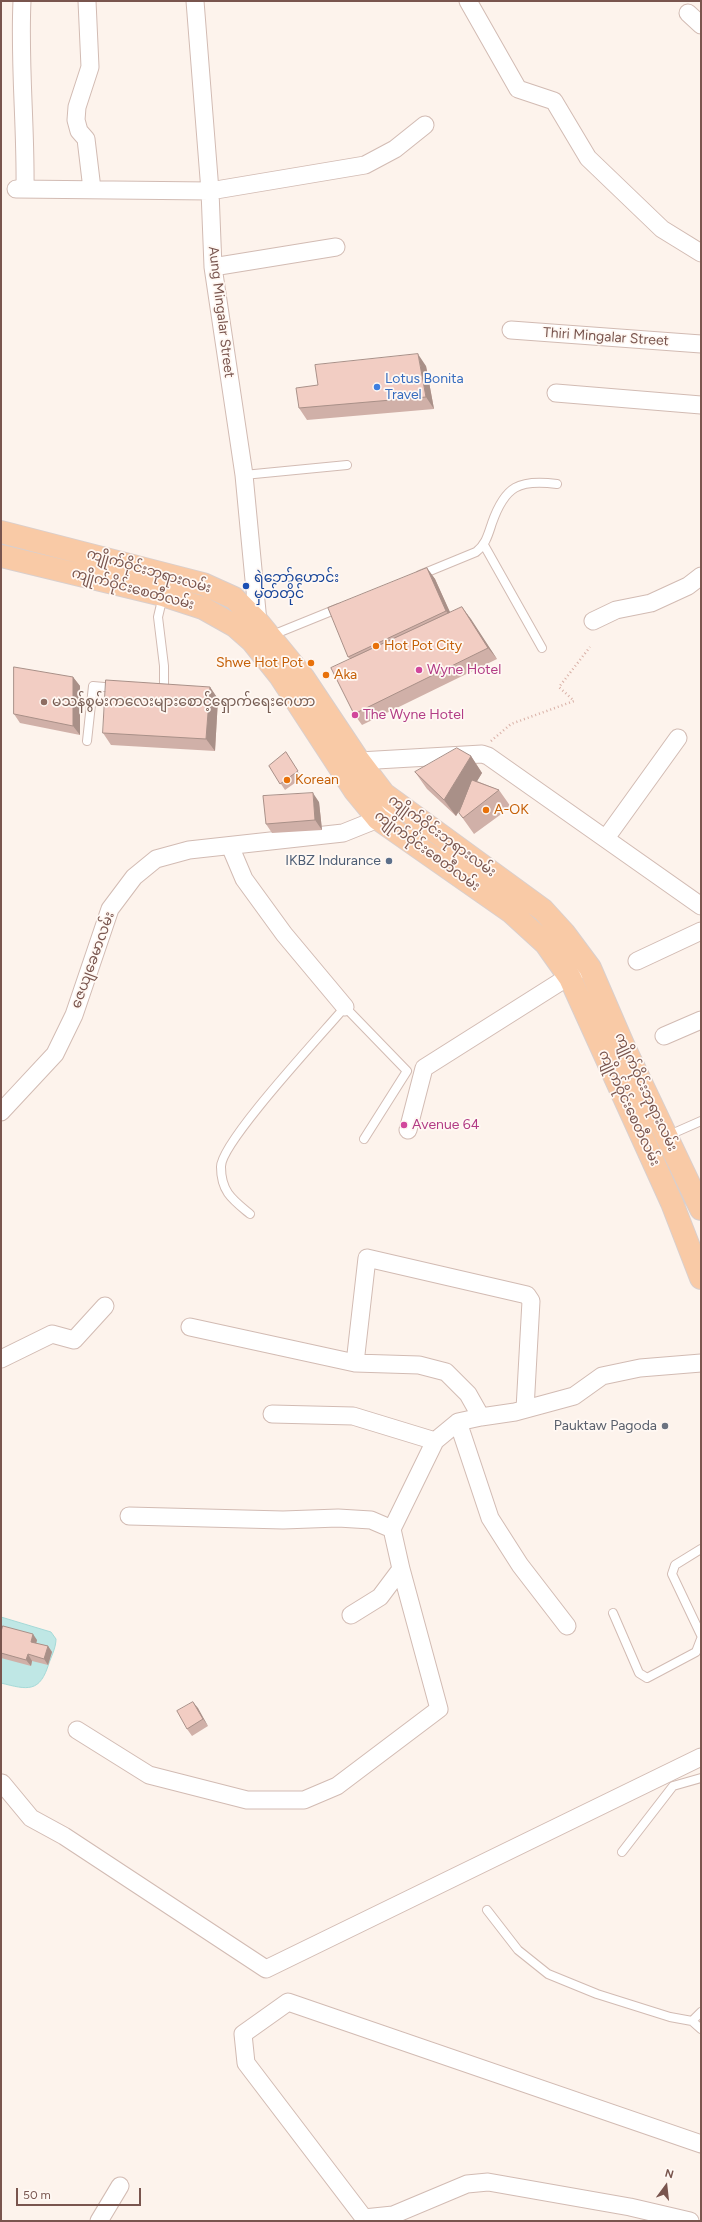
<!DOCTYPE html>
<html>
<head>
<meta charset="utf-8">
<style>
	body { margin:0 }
	#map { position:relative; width:702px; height:2222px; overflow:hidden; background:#fdf3ec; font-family:Figtree,sans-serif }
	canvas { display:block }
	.frame { position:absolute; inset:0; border:2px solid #79554e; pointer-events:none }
	.north { position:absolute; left:646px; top:2166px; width:40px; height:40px; -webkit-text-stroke:3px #fff8f3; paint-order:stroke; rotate:15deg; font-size:11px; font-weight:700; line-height:16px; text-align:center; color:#79554e }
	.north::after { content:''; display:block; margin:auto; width:14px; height:18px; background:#79554e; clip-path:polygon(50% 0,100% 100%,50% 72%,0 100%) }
	.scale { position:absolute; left:16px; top:2188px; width:125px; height:18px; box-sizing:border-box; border:2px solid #79554e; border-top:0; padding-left:5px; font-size:12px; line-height:14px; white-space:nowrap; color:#79554e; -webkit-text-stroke:3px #fff8f3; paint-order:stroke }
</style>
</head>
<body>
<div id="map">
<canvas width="702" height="2222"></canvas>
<div class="frame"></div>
<div class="north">N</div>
<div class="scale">50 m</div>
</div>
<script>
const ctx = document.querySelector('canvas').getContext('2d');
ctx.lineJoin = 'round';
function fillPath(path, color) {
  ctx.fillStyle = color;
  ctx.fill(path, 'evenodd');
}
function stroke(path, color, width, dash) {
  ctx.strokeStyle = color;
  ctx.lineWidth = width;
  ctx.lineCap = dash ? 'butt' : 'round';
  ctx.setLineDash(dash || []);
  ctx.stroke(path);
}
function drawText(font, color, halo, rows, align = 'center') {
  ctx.font = font + ' Figtree,"Noto Sans Myanmar",sans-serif';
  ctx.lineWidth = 3.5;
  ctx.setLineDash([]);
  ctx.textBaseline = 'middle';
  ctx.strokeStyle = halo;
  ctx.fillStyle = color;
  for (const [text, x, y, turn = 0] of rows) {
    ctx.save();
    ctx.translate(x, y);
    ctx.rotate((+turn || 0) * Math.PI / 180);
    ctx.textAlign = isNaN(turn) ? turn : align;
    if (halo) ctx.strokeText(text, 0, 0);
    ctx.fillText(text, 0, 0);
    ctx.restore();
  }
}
const water = new Path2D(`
	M1,1617L51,1632L56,1639C56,1647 52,1655 49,1663C40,1693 28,1690 1,1683Z`);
fillPath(water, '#bfe7e5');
stroke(water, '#a5d9d7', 1);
const service = new Path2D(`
	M244,475L347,465
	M484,545L542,648
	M420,575L476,552C486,544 488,535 492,523C505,486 519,479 557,484
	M270,636L339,608
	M162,691L164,692V666L158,617L163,596
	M87,741L93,686L115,688
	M667,1136L701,1121
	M250,1214C233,1200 221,1192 221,1167C220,1143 324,1032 345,1007L407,1071L364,1139
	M701,1549L675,1565L672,1574L701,1635
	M613,1613L639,1673L647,1678L696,1652L701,1639
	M622,1852L673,1786L701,1778
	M487,1910L518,1950L548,1974L597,1994L670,2017L692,2021L701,2012
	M692,2021L701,2029`);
const minor = new Path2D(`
	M22,1C19,64 26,126 25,189
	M87,1L90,67L77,107L76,120L79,131L86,139L92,189
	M195,1L210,191L213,267L244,475L258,622L256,627
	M468,1L518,89L554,101L588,158L662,229L701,253
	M688,13L701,25
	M16,189L210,191L365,165L395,149L425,125
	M213,267L336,247
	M511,330L701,344
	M556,393L701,405
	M593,621L616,610L651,603L688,586L701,576
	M359,761L482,754L488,756L701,906
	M606,838L678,738
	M230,846L244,879L284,934L345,1007
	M637,961L701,931
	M664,1036L701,1020
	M1,1112L55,1054L74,1015L110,909L134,877L156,859L189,850L343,833L378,819L395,803
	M408,1130L424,1068L579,970
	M190,1327L355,1363L419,1365L446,1372L468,1394L481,1417L515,1412L574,1396L602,1376L640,1368L701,1363
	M1,1359L52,1334L74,1340L105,1306
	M355,1363L367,1258L527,1295L531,1301L525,1409
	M272,1414L353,1416L435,1441
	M458,1422L490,1518L520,1565L567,1626
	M129,1516L283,1520L338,1518L371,1520L392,1529L435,1441L458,1422L481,1417
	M351,1615L380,1597L401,1569L392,1529
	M77,1730L149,1775L247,1800H304L337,1786L439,1709L401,1569
	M2,1783L31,1818L64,1836L266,1969L701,1757
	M99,2221L120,2186
	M690,2221L630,2207L488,2182L467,2184L393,2215L364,2218L246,2063L243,2034L288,2002L701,2144`);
const primary = new Path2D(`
	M1,532L203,584L234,598L258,622L303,677L359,761L384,794L543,910L564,933L590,968L625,1049L701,1209
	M1,556L163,595L203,608L235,626L252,641L280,676L355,791L378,819L511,912L546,944L570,978L672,1203L701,1278`);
stroke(service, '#d2bbb3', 10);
stroke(minor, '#d2bbb3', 19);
stroke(primary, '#d9cfcd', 24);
stroke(new Path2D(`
	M491,741L511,724L574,701L559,687L590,647`), '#d8afa5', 2.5, [1, 3]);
stroke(service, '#fff', 8);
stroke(minor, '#fff', 17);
stroke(primary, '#f9caa6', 22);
fillPath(new Path2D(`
	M426,366L434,409L307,420L299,408Z
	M427,568L435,579L450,613L462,607L497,659L362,725L354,714L350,659L348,657Z
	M73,677L80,686V735L20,723L14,714Z
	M210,687L218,699L215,751L111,745L103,733Z
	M286,752L302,778L285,790L269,766Z
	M471,756L482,773L477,781L499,790L511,807L474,834L459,813L462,806L456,816L427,789L415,772Z
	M319,802L322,830L272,833L266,824Z
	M1,1632L37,1640L36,1643L48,1646L52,1652L48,1665L32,1661L31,1666L1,1658Z
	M193,1702L208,1726L192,1736L187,1729Z`), '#d0b0a8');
fillPath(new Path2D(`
	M418,354L426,366L434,409L426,397Z
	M427,568L435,579L455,623L446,611Z
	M462,607L471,619L497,659L488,648Z
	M73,677L80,686V735L73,726Z
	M210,687L218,699L215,751L206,739Z
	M471,756L482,773L456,816L444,800Z
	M313,793L319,802L322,830L315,820Z
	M33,1634L37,1640L35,1648L31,1642Z
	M48,1646L52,1652L48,1665L44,1659Z
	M28,1654L32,1661L31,1666L26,1660Z
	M193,1702L198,1708L208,1726L203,1719Z`), '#a99088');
const building = new Path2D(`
	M418,354L426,397L299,408L296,388L318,385L315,365Z
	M427,568L446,611L348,657L328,608Z
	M462,607L488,648L354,714L331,668Z
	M14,667L73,677V726L14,714Z
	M106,680L210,687L206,739L103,733Z
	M457,748L471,756L444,800L415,772Z
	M286,752L298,771L280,784L269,766Z
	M472,780L499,790L463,818L459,813Z
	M313,793L315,820L266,824L263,796Z
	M3,1626L33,1634L31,1642L48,1646L44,1659L28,1654L26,1660L1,1653V1632Z
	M193,1702L203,1719L187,1729L177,1711Z`);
fillPath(building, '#f2cdc3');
stroke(building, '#a99088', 1);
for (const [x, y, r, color] of [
	[377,387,4,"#3f7fe0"],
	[246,586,4,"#1a4fb4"],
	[376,646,4,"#e8710a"],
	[311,663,4,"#e8710a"],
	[419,670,4,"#d1479c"],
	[326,675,4,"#e8710a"],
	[44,702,4,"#8d6e63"],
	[355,715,4,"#d1479c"],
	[287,780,4,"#e8710a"],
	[486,810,4,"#e8710a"],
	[389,861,4,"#5c6f8a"],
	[404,1125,4,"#d1479c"],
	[665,1426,4,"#6b7280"]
]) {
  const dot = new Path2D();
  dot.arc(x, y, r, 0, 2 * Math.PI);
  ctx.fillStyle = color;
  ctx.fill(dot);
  stroke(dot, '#fff8f3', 1.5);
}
drawText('14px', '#79554e', '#fff8f3', [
	["Aung Mingalar Street",221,312,83],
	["Thiri Mingalar Street",606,337,4],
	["ကျိုက်ဝိုင်းဘုရားလမ်း",149,571,16],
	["ကျိုက်ဝိုင်းစေတီလမ်း",133,589,15],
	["ကျိုက်ဝိုင်းဘုရားလမ်း",442,836,36],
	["ကျိုက်ဝိုင်းစေတီလမ်း",427,851,36],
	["ဇေယျခေမာလမ်း",93,960,-70],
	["ကျိုက်ဝိုင်းဘုရားလမ်း",646,1092,65],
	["ကျိုက်ဝိုင်းစေတီလမ်း",629,1108,65]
]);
drawText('14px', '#366cbe', '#fff8f3', [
	["Lotus Bonita",385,379],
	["Travel",385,395]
], 'left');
drawText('14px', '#164399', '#fff8f3', [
	["ရဲဘော်ဟောင်း",254,578],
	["မှတ်တိုင်",254,594]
], 'left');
drawText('14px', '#c56008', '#fff8f3', [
	["Hot Pot City",384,646],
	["Shwe Hot Pot",303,663,"right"],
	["Aka",334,675],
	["Korean",295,780],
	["A-OK",494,810]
], 'left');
drawText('14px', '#b23c85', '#fff8f3', [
	["Wyne Hotel",427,670],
	["The Wyne Hotel",363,715],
	["Avenue 64",412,1125]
], 'left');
drawText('14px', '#785e54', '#fff8f3', [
	["မသန်စွမ်းကလေးများစောင့်ရှောက်ရေးဂေဟာ",52,702]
], 'left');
drawText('14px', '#4e5e75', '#fff8f3', [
	["IKBZ Indurance",381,861]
], 'right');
drawText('14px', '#5b616d', '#fff8f3', [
	["Pauktaw Pagoda",657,1426]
], 'right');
</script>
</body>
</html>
